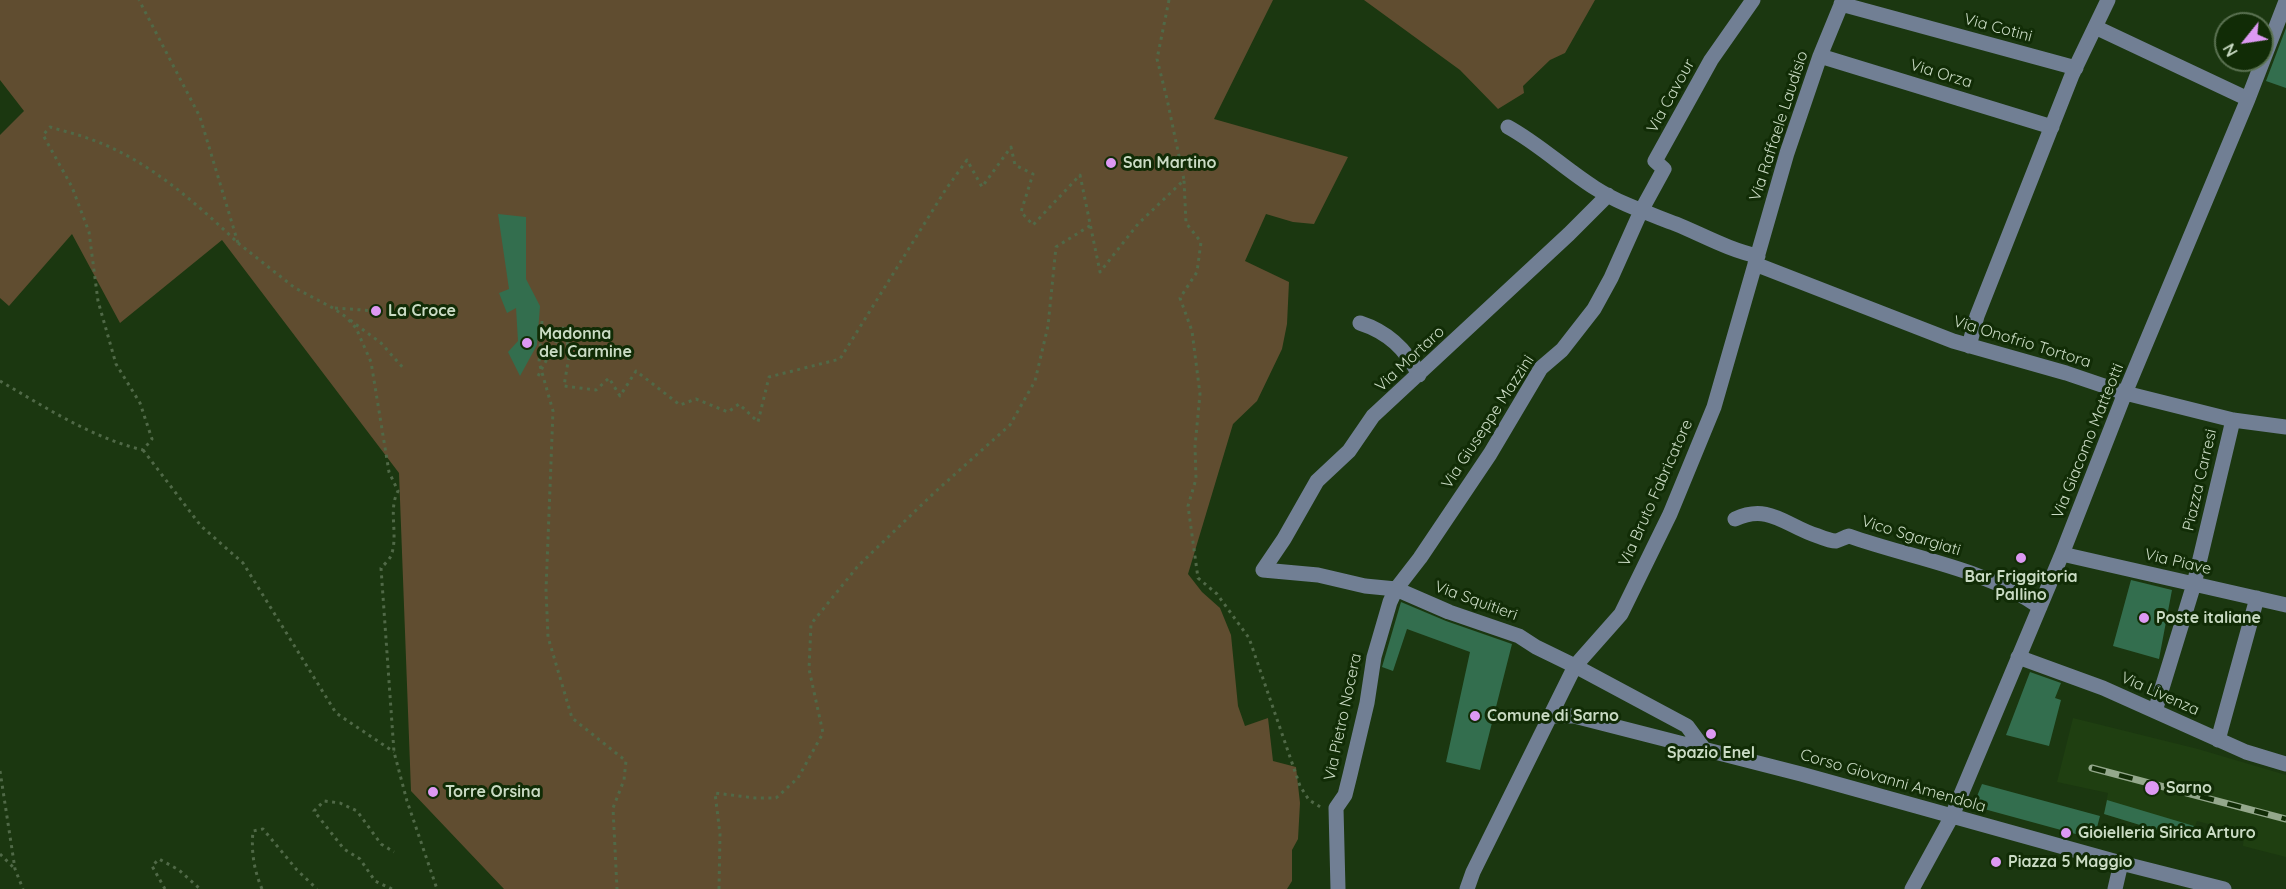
<!DOCTYPE html>
<html>
<head>
<meta charset="utf-8">
<style>
	body { margin:0 }
	#map { position:relative; width:2286px; height:889px; overflow:hidden; background:#1b3710; font-family:Quicksand,sans-serif }
	canvas { display:block }
	.north { position:absolute; left:2214px; top:12px; width:60px; height:60px; box-sizing:border-box; background:#112c06; border:2px solid #5b7252; border-radius:50%; rotate:240deg; font-size:16px; font-weight:700; line-height:24px; text-align:center; color:#cadbc4 }
	.north::after { content:''; display:block; margin:auto; width:21px; height:27px; background:#dd99f3; clip-path:polygon(50% 0,100% 100%,50% 72%,0 100%) }
</style>
</head>
<body>
<div id="map">
<canvas width="2286" height="889"></canvas>
<div class="north">N</div>
</div>
<script>
const ctx = document.querySelector('canvas').getContext('2d');
ctx.lineJoin = 'round';
function fillPath(path, color) {
  ctx.fillStyle = color;
  ctx.fill(path, 'evenodd');
}
function stroke(path, color, width, dash) {
  ctx.strokeStyle = color;
  ctx.lineWidth = width;
  ctx.lineCap = dash ? 'butt' : 'round';
  ctx.setLineDash(dash || []);
  ctx.stroke(path);
}
function drawText(font, color, halo, rows, align = 'center') {
  ctx.font = font + ' Quicksand,sans-serif';
  ctx.lineWidth = 6;
  ctx.setLineDash([]);
  ctx.textBaseline = 'middle';
  ctx.strokeStyle = halo;
  ctx.fillStyle = color;
  for (const [text, x, y, turn = 0] of rows) {
    ctx.save();
    ctx.translate(x, y);
    ctx.rotate((+turn || 0) * Math.PI / 180);
    ctx.textAlign = isNaN(turn) ? turn : align;
    if (halo) ctx.strokeText(text, 0, 0);
    ctx.fillText(text, 0, 0);
    ctx.restore();
  }
}
fillPath(new Path2D(`
	M2073,718L2198,749L2286,775V857L2243,846L2244,834L2197,821L2189,840L2104,814L2108,793L2057,782Z`), '#1f3f11');
fillPath(new Path2D(`
	M0,0H1273L1214,119L1348,157L1314,224L1293,222L1266,214L1245,261L1289,282L1287,324L1282,349L1257,401L1233,424L1188,574L1202,592L1220,608L1231,635L1238,706L1245,726L1268,718L1273,761L1296,767L1300,803L1298,839L1292,850V881L1287,889H504L411,791L399,473L222,240L120,323L72,234L9,306L0,298V135L24,111L0,80Z
	M1364,0H1595L1565,53L1550,60L1523,86L1524,93L1498,109L1460,70Z`), '#604d30');
fillPath(new Path2D(`
	M2286,28V88L2266,81Z
	M498,214L526,217V279L540,306L537,345L520,376L508,352L518,341L516,308L507,313L499,293L509,289Z
	M2131,580L2172,590L2159,659L2113,646Z
	M1401,602L1446,621L1512,644L1480,770L1446,762L1470,652L1407,629L1393,671L1382,667Z
	M2030,672L2061,683L2055,698L2061,700L2049,746L2006,735Z
	M1982,784L2100,816L2094,839L1973,806Z
	M2107,800L2194,826L2189,840L2104,814Z`), '#336e4e');
stroke(new Path2D(`
	M1169,0L1157,59L1167,99L1184,180
	M238,243L295,288L333,308L346,317L356,328L371,362L389,472L398,491C388,510 398,532 392,553C391,558 385,564 381,568L394,752L407,801L437,889
	M335,308L376,311
	M350,320L381,343L405,370
	M542,321L539,362L553,411L546,590L548,637L572,718L626,761L624,780L613,808L617,889
	M538,376L565,325L569,356L564,386L596,390L609,378L620,396L636,371L680,405L696,399L728,412L739,404L758,422L769,377L840,359L946,189L967,160L982,187L1011,147L1015,165L1033,174L1021,212L1033,225L1080,175L1100,272L1138,224L1184,180L1186,223L1201,242L1197,272L1180,298L1192,331L1200,394L1195,446L1196,479L1188,506L1198,578L1217,594L1249,638L1300,786L1309,800L1322,808
	M0,381C45,407 92,438 143,450L152,439L140,403L116,364L98,301L89,232L72,187L43,135L50,127C63,131 77,134 90,139C147,159 195,202 238,243L200,117L139,0
	M143,450L201,526L243,563L336,713L394,752
	M0,771L15,869L23,889
	M0,854L13,867
	M165,889L152,866L159,859L179,870L200,889
	M262,889C254,870 251,852 253,831L263,829L297,870L317,889
	M392,889L375,881L360,859L344,849L314,811L324,801L340,803L357,811L381,844L394,852
	M719,889L720,834L715,793L755,798H776L798,778L823,733L809,669L811,624L858,566L934,493L1010,425L1035,381L1048,326L1056,247L1091,225`), '#506947', 3, [3, 4.5]);
stroke(new Path2D(`
	M1841,4L2076,68
	M2095,27L2248,99
	M1820,56L2052,127
	M1508,127C1539,144 1565,169 1595,188C1620,204 1648,213 1676,224C1703,235 1729,250 1758,256
	M1608,195L1569,234L1373,416L1349,451L1317,481L1284,539L1263,570L1318,575L1365,586L1396,589L1449,612L1519,636L1536,647L1575,666L1687,726L1704,749
	M1755,264L1953,341L2066,373L2125,393L2233,420L2286,427
	M1360,323C1388,332 1406,349 1419,375
	M1969,346L1977,316L2072,75L2108,0
	M1735,519C1769,503 1786,526 1818,536C1823,538 1831,541 1836,541C1840,540 1845,537 1849,536C1911,558 1986,569 2040,607
	M2062,554L2286,605
	M2018,657L2103,688L2246,752L2286,764
	M2155,711L2194,584L2233,420
	M1551,716H1574L1801,774L2121,863L2224,889
	M2218,740L2257,598
	M1338,889L1336,808L1345,795L1350,775L1367,703L1374,657L1390,602L1396,589L1420,558L1490,454L1541,368L1562,350L1594,309L1611,278L1641,211L1664,169L1655,161L1711,60L1753,0
	M1467,889L1473,872L1575,666L1621,614L1670,514L1714,407L1787,153L1820,56L1843,0
	M1912,889L1952,816L2062,554L2125,393L2248,99L2286,1
	M2115,889L2121,863`), '#717f94', 15);
const rail = new Path2D(`
	M2092,768L2286,819`);
stroke(rail, '#94a88c', 7);
stroke(rail, '#112c06', 4.5, [14]);
for (const [x, y, r, color] of [
	[1111,163,6,"#dd99f3"],
	[376,311,6,"#dd99f3"],
	[527,343,6,"#dd99f3"],
	[2021,558,6,"#dd99f3"],
	[2144,618,6,"#dd99f3"],
	[1475,716,6,"#dd99f3"],
	[1711,734,6,"#dd99f3"],
	[2152,788,8,"#dd99f3"],
	[433,792,6,"#dd99f3"],
	[2066,833,6,"#dd99f3"],
	[1996,862,6,"#dd99f3"]
]) {
  const dot = new Path2D();
  dot.arc(x, y, r, 0, 2 * Math.PI);
  ctx.fillStyle = color;
  ctx.fill(dot);
  stroke(dot, '#112c06', 2);
}
drawText('16px', '#cadbc4', '#112c06', [
	["Via Cotini",1998,28,15],
	["Via Orza",1941,74,17],
	["Via Cavour",1671,96,-61],
	["Via Raffaele Laudisio",1779,126,-72],
	["Via Onofrio Tortora",2022,342,17],
	["Via Mortaro",1410,359,-43],
	["Via Giuseppe Mazzini",1488,422,-57],
	["Via Giacomo Matteotti",2088,441,-68],
	["Piazza Carresi",2200,480,-77],
	["Via Bruto Fabricatore",1656,493,-66],
	["Vico Sgargiati",1911,536,17],
	["Via Piave",2178,562,13],
	["Via Squitieri",1476,601,20],
	["Via Livenza",2160,694,24],
	["Via Pietro Nocera",1343,717,-78],
	["Corso Giovanni Amendola",1893,781,16]
]);
drawText('bold 16px', '#cadbc4', '#112c06', [
	["San Martino",1123,163],
	["La Croce",388,311],
	["Madonna",539,334],
	["del Carmine",539,352],
	["Bar Friggitoria",2021,577,"center"],
	["Pallino",2021,595,"center"],
	["Poste italiane",2156,618],
	["Comune di Sarno",1487,716],
	["Spazio Enel",1711,753,"center"],
	["Sarno",2166,788],
	["Torre Orsina",445,792],
	["Gioielleria Sirica Arturo",2078,833],
	["Piazza 5 Maggio",2008,862]
], 'left');
</script>
</body>
</html>
